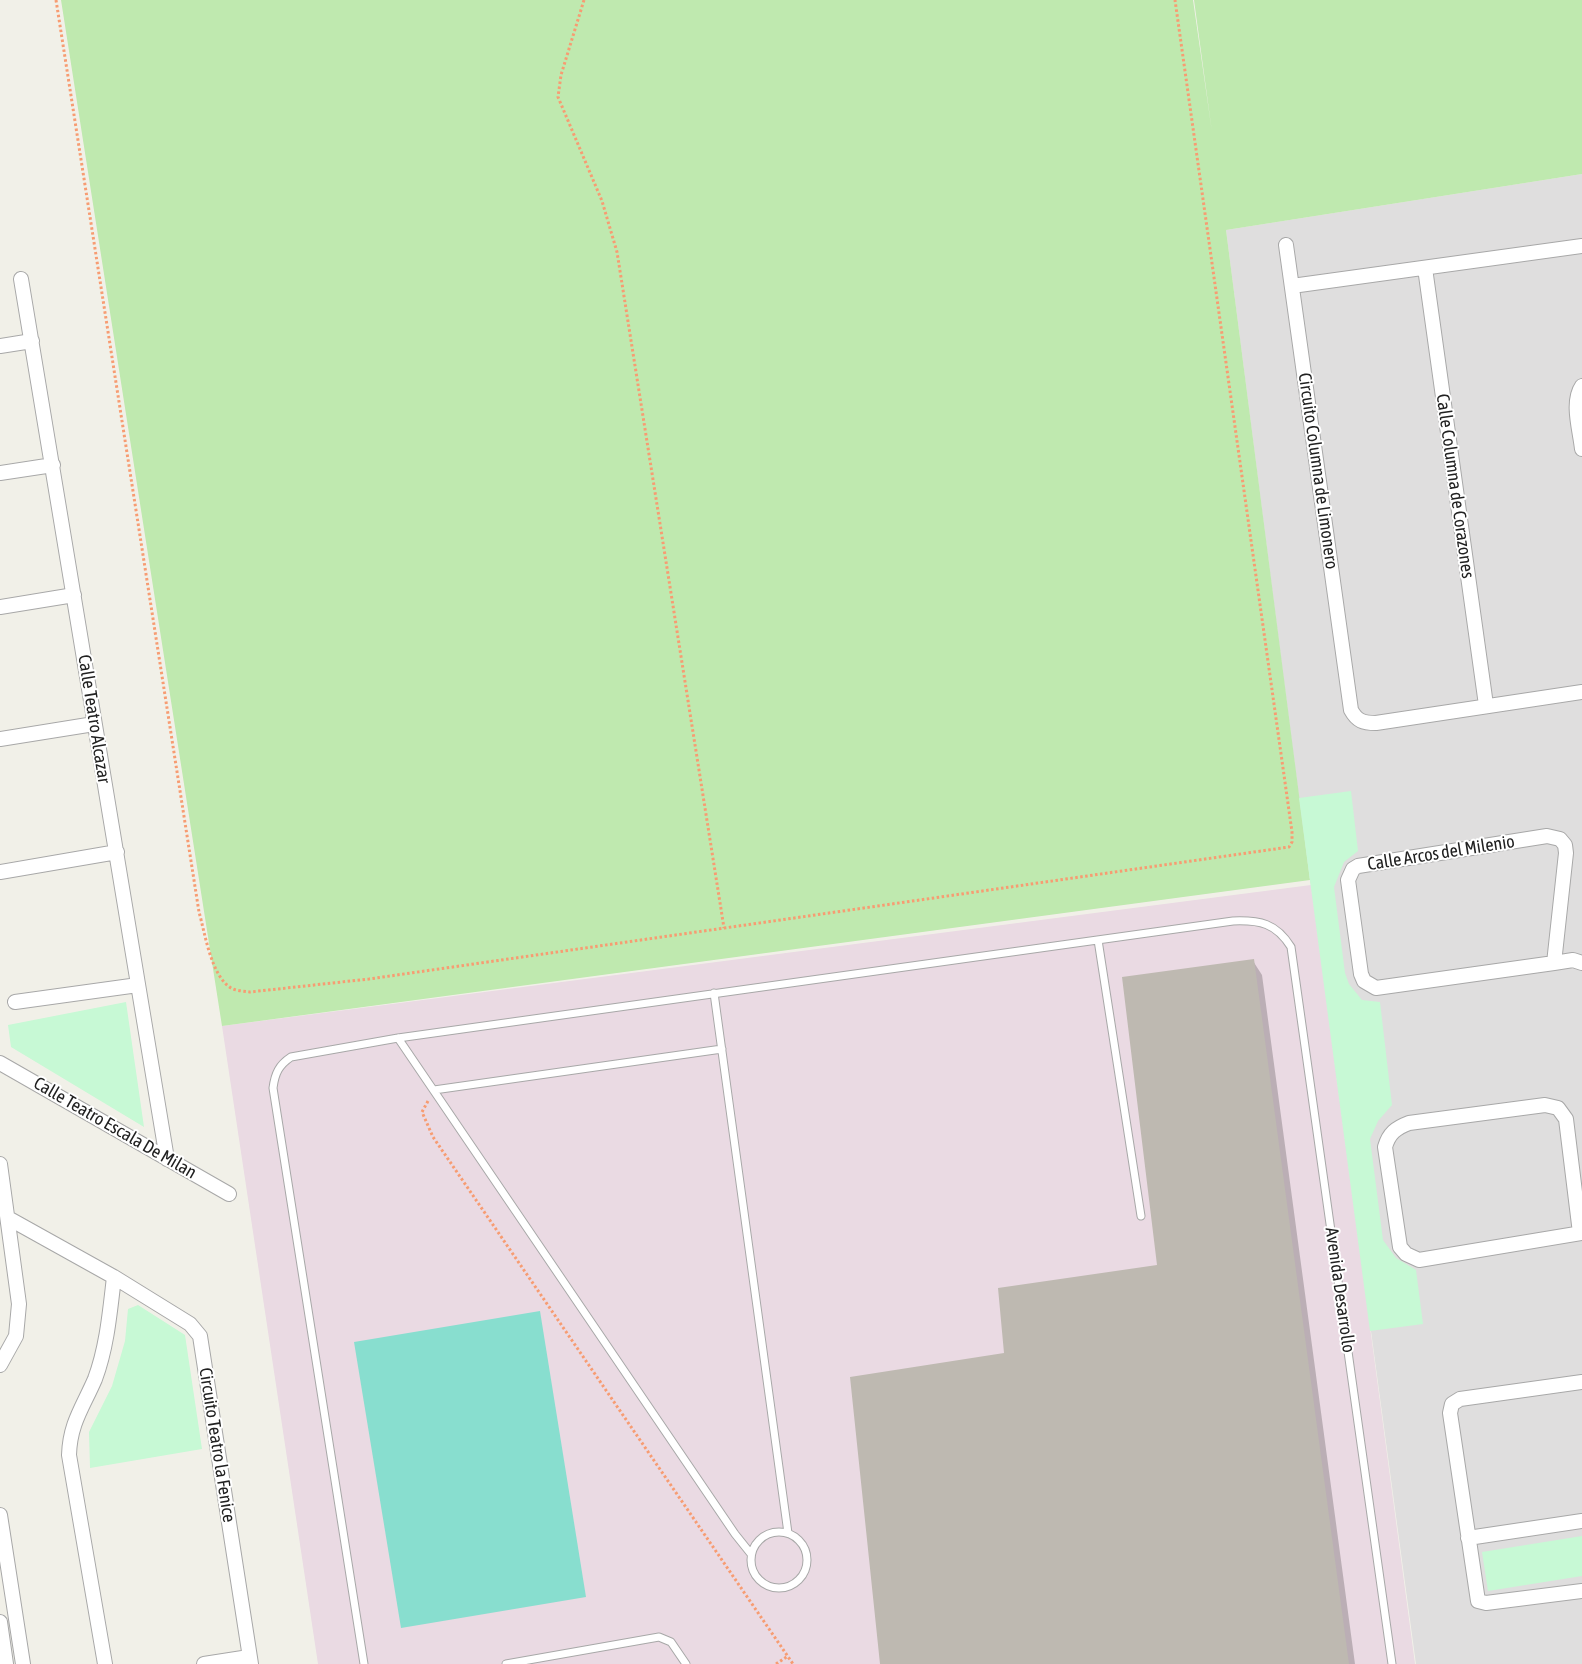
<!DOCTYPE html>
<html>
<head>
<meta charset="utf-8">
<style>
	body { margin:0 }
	canvas { display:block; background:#f1f0e8 }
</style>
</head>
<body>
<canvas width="1582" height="1664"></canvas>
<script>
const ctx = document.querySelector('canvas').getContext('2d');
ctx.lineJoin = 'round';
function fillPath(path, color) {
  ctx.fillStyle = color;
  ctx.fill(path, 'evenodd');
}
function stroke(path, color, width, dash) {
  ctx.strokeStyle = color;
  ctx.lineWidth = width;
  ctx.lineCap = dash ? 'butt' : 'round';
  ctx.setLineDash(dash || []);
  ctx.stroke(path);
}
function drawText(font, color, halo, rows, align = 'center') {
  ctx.font = font + ' "Asap Condensed",sans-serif';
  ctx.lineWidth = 4;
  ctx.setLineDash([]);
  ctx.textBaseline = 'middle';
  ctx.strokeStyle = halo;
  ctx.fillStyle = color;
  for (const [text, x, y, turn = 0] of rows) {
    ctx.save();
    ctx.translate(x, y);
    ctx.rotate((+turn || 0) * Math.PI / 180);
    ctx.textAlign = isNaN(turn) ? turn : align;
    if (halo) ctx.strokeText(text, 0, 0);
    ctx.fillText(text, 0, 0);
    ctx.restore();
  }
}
fillPath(new Path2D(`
	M1582,174V1664H1416L1299,798L1226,230Z`), '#dfdede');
fillPath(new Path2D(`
	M1311,885L1415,1664H318L222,1026Z`), '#eadae3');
fillPath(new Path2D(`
	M61,0H1193L1212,132L1194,0H1582V174L1226,230L1310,880L222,1026Z`), '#bfe9af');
fillPath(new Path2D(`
	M1351,791L1358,851L1344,862L1334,887L1345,973L1349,984L1362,1000L1380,1002L1392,1105L1378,1121L1370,1139L1383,1240L1396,1258L1416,1270L1423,1324L1370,1331L1299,798Z
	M126,1002L144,1127L11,1047L8,1025Z
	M138,1305L185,1335L202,1449L90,1468L89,1432L112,1386L125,1341L128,1309Z
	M1582,1536V1576L1488,1591L1482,1552Z`), '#c7f9d5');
fillPath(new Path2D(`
	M540,1311L586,1597L401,1628L354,1342Z`), '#88decf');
fillPath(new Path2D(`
	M1253,961L1262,975L1355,1664H881L1005,1354L1159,1266Z`), '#0003');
fillPath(new Path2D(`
	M1254,959L1349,1664H880L850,1377L1004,1353L998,1288L1157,1265L1122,977Z`), '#beb9b1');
const lane = new Path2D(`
	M1098,940L1141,1216
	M714,993L788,1533
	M398,1038L735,1534L751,1554
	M434,1090L722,1049
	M751 1560a28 28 0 1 1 56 0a28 28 0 1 1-56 0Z
	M364,1664L273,1088C275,1073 279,1065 291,1057L398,1038L1233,921C1260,920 1276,923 1291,947L1392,1664
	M506,1664L659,1637L671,1642L686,1664`);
const street = new Path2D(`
	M1286,245L1351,710C1357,721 1363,723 1376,723L1582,692
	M1425,268L1486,705
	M21,279L167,1159
	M1292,286L1582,246
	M0,346L32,341
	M1582,386C1571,402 1580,430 1582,449
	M0,473L53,465
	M0,607L74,595
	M0,739L94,724
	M0,872L117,852
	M1554,963L1566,853L1565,845L1560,839L1547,836L1358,866L1353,869L1348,880L1361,974L1364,981L1376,988L1554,963L1573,960L1582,963
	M15,1002L138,985
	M0,1063L229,1194
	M0,1164L19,1304L16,1336L0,1365
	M8,1218L114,1277L190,1324L200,1336L251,1664
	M1580,1233L1566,1119L1558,1108L1545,1105L1409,1123C1396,1128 1389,1133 1385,1147L1400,1247L1406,1254L1419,1260L1582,1233
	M1582,1382L1460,1399L1452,1404L1450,1413L1478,1601L1486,1603L1582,1591
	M0,1515L23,1664
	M1468,1538L1582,1521
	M0,1622L6,1664
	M105,1664L69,1455C70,1423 83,1407 95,1379C107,1347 110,1311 114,1277
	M204,1664L249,1657`);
stroke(lane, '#a8a8a8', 9);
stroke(street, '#a8a8a8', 16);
stroke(new Path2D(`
	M56,0L199,912C205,933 211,976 231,988C236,991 244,991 250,992L369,979L1289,847L1292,842V832L1175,0
	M584,0L561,75L558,97L602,201L617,252L724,928
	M428,1101L422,1112L433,1137L793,1664
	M776,1664L788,1656`), '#f79c72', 3, [2.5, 2.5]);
stroke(lane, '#fff', 7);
stroke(street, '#fff', 14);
drawText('18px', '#212121', '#fff', [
	["Circuito Columna de Limonero",1318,471,82],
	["Calle Columna de Corazones",1455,486,82],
	["Calle Teatro Alcazar",94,719,81],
	["Calle Arcos del Milenio",1441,853,-9],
	["Calle Teatro Escala De Milan",115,1128,30],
	["Avenida Desarrollo",1340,1290,82],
	["Circuito Teatro la Fenice",217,1445,81]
]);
</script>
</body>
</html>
